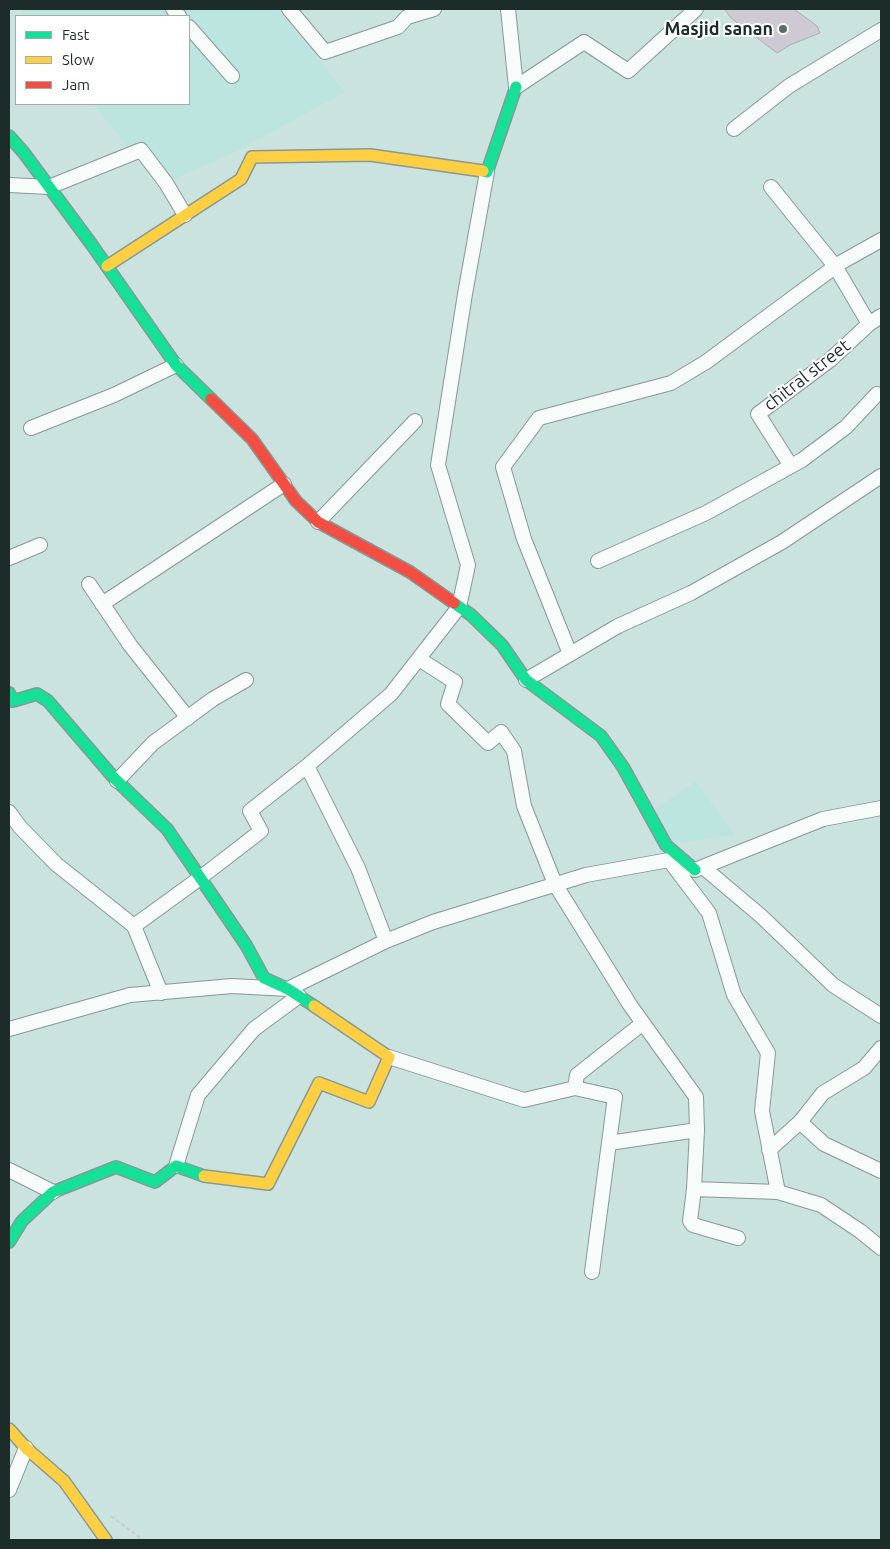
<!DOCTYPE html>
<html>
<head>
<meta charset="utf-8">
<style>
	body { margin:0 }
	#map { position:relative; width:890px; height:1549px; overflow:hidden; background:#cbe3df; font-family:Ubuntu,sans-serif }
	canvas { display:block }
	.frame { position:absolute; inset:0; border:10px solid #1b2c29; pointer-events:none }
	.legend { position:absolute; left:15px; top:15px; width:175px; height:90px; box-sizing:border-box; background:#fff; border:1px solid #a4aba9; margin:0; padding:6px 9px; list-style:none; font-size:15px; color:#1b2c29 }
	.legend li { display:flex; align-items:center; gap:10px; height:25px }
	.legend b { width:25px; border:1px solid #a4aba9 }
</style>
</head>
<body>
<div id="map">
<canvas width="890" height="1549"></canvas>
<div class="frame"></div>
<ul class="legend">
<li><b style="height:6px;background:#16e098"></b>Fast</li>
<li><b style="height:6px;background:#ffcf43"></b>Slow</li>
<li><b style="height:6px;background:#f24e42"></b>Jam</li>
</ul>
</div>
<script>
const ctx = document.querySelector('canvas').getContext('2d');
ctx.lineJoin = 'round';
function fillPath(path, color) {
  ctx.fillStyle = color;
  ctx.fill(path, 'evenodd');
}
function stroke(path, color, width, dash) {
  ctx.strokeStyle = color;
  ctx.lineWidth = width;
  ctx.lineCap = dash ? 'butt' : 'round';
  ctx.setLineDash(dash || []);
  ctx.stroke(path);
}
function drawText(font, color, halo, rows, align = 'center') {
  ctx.font = font + ' Ubuntu,sans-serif';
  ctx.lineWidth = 4;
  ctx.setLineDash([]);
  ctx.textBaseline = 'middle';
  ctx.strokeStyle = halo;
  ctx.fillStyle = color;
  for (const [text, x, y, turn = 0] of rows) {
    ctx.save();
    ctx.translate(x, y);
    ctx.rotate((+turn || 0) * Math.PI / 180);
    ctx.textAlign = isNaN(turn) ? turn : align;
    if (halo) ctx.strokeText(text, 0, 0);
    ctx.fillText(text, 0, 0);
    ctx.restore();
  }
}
fillPath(new Path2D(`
	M18,9H277L345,92L239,150L159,186L93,104H189V16H24Z
	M696,781L735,835L663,845L646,815Z`), '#bde5df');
const building = new Path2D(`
	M725,9H794L817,26L820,33L790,45L777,53L731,18Z`);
fillPath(building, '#cdcad4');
stroke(building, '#a9afb1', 1);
const street = new Path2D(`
	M173,9L179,16
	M289,9L325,52L398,27L407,17L434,9
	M508,9L516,87L584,42L628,71L696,9
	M189,27L232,76
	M734,129L789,86L881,30
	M9,185L49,187L141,150L166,183L185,215
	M771,187L835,266L869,324
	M31,428L114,395L176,365
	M791,466L758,414L830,360L869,324L881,316
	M318,522L415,421
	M9,558L40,545
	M598,561L706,513L802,460L846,427L877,394
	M89,584L130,645L188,718
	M102,604L284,484
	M570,654L524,539L503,467L539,418L671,383L706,362L840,263L881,240
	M419,659L455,682L448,704L488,743L501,732L514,751L524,806L555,884L630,1005L696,1097L697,1130L694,1189L778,1192
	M526,680L618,626L691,593L782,542L881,476
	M307,766L358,868L386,941
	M117,781L153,743L213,699L246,680
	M9,812L20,827L56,864L134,926L161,993
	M669,860L709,913L734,995L768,1053L762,1111L778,1192L821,1205L860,1231L881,1248
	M703,867L761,916L833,985L881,1016
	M134,926L200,878L261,831L250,811L307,766L391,694L459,607L468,565L438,465L465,294L487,172
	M9,1029L130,995L232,986L288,989L386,941L433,922L586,875L669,860L695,870L823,819L881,808
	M389,1057L524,1100L575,1088L615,1097L592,1272
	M575,1088L577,1075L643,1023
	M800,1122L824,1144L881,1171
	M609,1143L697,1130
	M769,1150L800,1122L823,1093L864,1068L881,1048
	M176,1166L198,1095L254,1029L299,996
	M9,1170L53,1192
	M694,1189L690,1221L693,1225L738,1238
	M9,1490L26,1448`);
const fast = new Path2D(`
	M9,136L24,153L92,245L176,365L211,399
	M483,171L487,172L516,87
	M454,603L471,615L502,645L526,680L601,736L623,767L666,845L695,870
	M9,693L13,701L37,694L48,701L114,778L167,829L246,945L264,978L288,989L314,1006
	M9,1242L22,1221L53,1192L116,1167L155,1182L176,1166L204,1176`);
const slow = new Path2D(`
	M107,266L241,179L252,157L370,155L483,171
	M204,1176L268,1184L319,1083L369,1102L389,1057L314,1006
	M9,1429L26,1448L64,1481L106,1540`);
const jam = new Path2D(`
	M211,399L252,439L296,501L318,522L410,572L454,603`);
stroke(street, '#869996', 16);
stroke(fast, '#869996', 14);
stroke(slow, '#869996', 14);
stroke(jam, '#869996', 14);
stroke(new Path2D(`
	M111,1516L143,1540`), '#c9d0cf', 2.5, [4, 2.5]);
stroke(street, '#f7fbfa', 14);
stroke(fast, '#16e098', 11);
stroke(slow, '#ffcf43', 11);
stroke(jam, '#f24e42', 11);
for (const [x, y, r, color] of [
	[783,29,5,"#596c69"]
]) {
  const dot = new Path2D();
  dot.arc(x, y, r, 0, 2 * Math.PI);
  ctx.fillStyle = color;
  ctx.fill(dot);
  stroke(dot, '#fff', 2);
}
drawText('bold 18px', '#1b2c29', '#fff', [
	["Masjid sanan",773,29]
], 'right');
drawText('18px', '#1b2c29', '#fff', [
	["chitral street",807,375,-38]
]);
</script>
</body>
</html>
